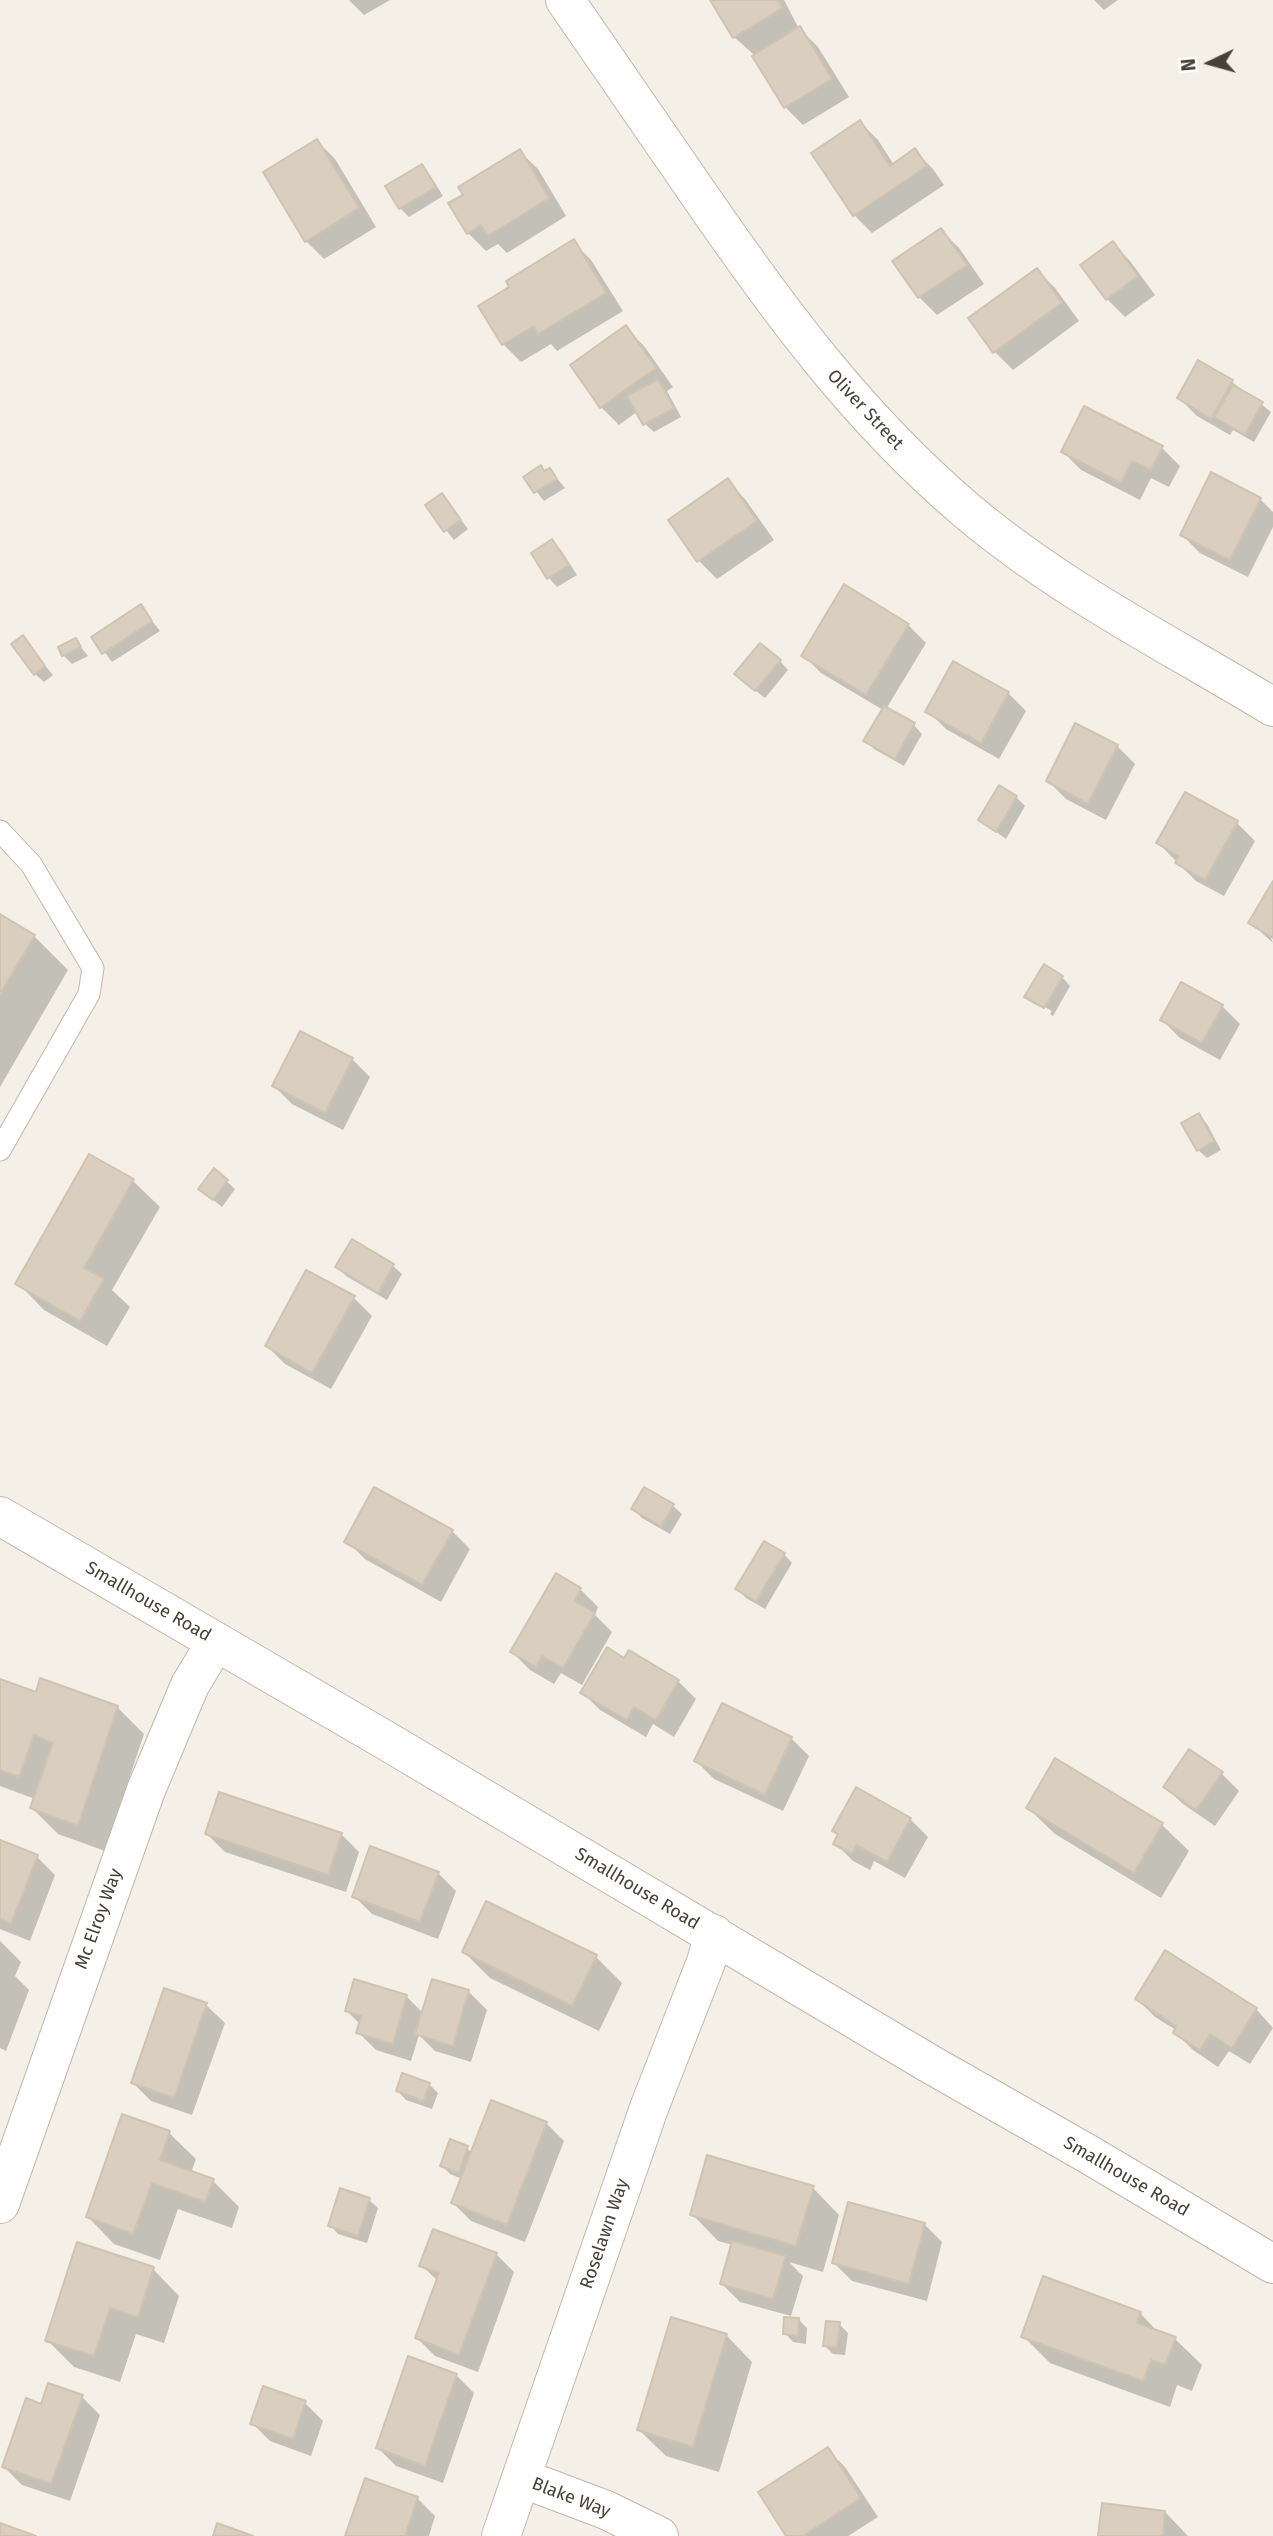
<!DOCTYPE html>
<html>
<head>
<meta charset="utf-8">
<style>
	body { margin:0 }
	#map { position:relative; width:1273px; height:2536px; overflow:hidden; background:#f4f0e7; font-family:"Fira Sans",sans-serif }
	canvas { display:block }
	.north { position:absolute; left:1175px; top:28px; width:70px; height:70px; -webkit-text-stroke:5px #fff; paint-order:stroke; rotate:265deg; font-size:19px; font-weight:700; line-height:28px; text-align:center; color:#474036 }
	.north::after { content:''; display:block; margin:auto; width:24px; height:32px; background:#474036; clip-path:polygon(50% 0,100% 100%,50% 72%,0 100%) }
</style>
</head>
<body>
<div id="map">
<canvas width="1273" height="2536"></canvas>
<div class="north">N</div>
</div>
<script>
const ctx = document.querySelector('canvas').getContext('2d');
ctx.lineJoin = 'round';
function fillPath(path, color) {
  ctx.fillStyle = color;
  ctx.fill(path, 'evenodd');
}
function stroke(path, color, width, dash) {
  ctx.strokeStyle = color;
  ctx.lineWidth = width;
  ctx.lineCap = dash ? 'butt' : 'round';
  ctx.setLineDash(dash || []);
  ctx.stroke(path);
}
function drawText(font, color, halo, rows, align = 'center') {
  ctx.font = font + ' "Fira Sans",sans-serif';
  ctx.lineWidth = 6;
  ctx.setLineDash([]);
  ctx.textBaseline = 'middle';
  ctx.strokeStyle = halo;
  ctx.fillStyle = color;
  for (const [text, x, y, turn = 0] of rows) {
    ctx.save();
    ctx.translate(x, y);
    ctx.rotate((+turn || 0) * Math.PI / 180);
    ctx.textAlign = isNaN(turn) ? turn : align;
    if (halo) ctx.strokeText(text, 0, 0);
    ctx.fillText(text, 0, 0);
    ctx.restore();
  }
}
fillPath(new Path2D(`
	M349,0H390L364,15Z
	M712,0H784L798,27L818,47L849,97L803,125L785,107L753,54L734,37Z
	M1094,0H1118L1104,10Z
	M860,122L878,140L894,165L915,151L933,169L944,185L872,233L854,215L813,154Z
	M317,141L335,159L376,227L324,259L306,241Z
	M520,152L538,169L566,216L507,253L498,244L486,251L468,233L465,195Z
	M422,166L430,175L443,196L409,217L400,208Z
	M941,230L959,248L984,284L937,315L919,297Z
	M573,242L591,260L623,311L557,351L551,344L521,362L503,344L512,287Z
	M1112,243L1130,261L1155,295L1125,317L1107,299Z
	M1037,270L1055,288L1079,321L1013,370L995,352Z
	M626,328L644,346L673,387L667,391L681,417L654,432L645,424L638,411L619,425L601,407Z
	M1199,363L1232,382L1271,412L1254,442L1233,430L1230,435L1197,416L1179,398Z
	M1162,448L1180,466L1169,487L1151,478L1140,500L1081,470L1063,452Z
	M550,470L565,488L544,501L525,477Z
	M727,481L745,499L774,540L717,579L699,561L670,520Z
	M442,495L468,529L454,540L427,506Z
	M1260,499L1273,512V527L1248,577L1200,553L1182,535Z
	M552,541L561,550L577,575L557,587L549,578L533,554Z
	M844,587L908,625L926,643L886,709L914,725L922,734L904,766L874,749L866,741L883,710L821,673L803,655Z
	M141,607L160,631L112,662L94,638Z
	M22,638L53,675L44,682L35,674Z
	M76,641L88,656L72,664L63,655Z
	M780,661L788,670L765,698L745,682Z
	M1008,693L1026,711L999,759L946,729L928,711Z
	M1117,746L1135,764L1106,820L1066,799L1048,781Z
	M1185,794L1237,823L1255,841L1224,896L1196,881L1158,843Z
	M1016,797L1025,806L1006,839L980,820Z
	M1273,884V936L1269,933L1273,943L1251,923Z
	M0,916L34,936L68,970L0,1087Z
	M1062,977L1070,986L1053,1016L1050,1014L1052,1011L1034,1001V1004L1027,997Z
	M1222,1006L1240,1024L1220,1060L1180,1038L1162,1020Z
	M352,1059L370,1077L343,1130L292,1104L274,1086Z
	M1198,1115L1207,1124L1221,1150L1207,1158L1198,1150Z
	M90,1156L133,1181L160,1207L112,1290L130,1307L107,1346L44,1310L18,1283Z
	M226,1181L235,1189L222,1207L200,1189Z
	M352,1242L393,1266L402,1274L387,1300L346,1276L338,1267Z
	M354,1298L372,1316L331,1389L285,1364L267,1346Z
	M645,1490L673,1506L682,1514L670,1534L642,1518L633,1509Z
	M452,1531L470,1549L441,1602L365,1559L347,1541Z
	M784,1554L792,1563L765,1609L746,1598L737,1589Z
	M557,1576L580,1589L598,1607L595,1615L612,1632L582,1685L561,1673L554,1684L530,1670L512,1652Z
	M0,1681L37,1694L117,1707L144,1734L105,1851L58,1834L32,1808L35,1799L0,1786Z
	M678,1681L696,1699L674,1737L653,1724L646,1737L600,1710L582,1692Z
	M791,1738L809,1756L783,1811L714,1779L696,1761Z
	M1056,1761L1162,1825L1189,1851L1161,1898L1055,1834L1028,1808Z
	M1221,1773L1239,1791L1215,1826L1183,1804L1165,1787Z
	M910,1819L928,1837L905,1878L874,1861L870,1870L853,1861L835,1843L839,1836L834,1830Z
	M207,1834H341L359,1852L346,1892L225,1852Z
	M0,1844L37,1857L55,1875L30,1941L0,1929Z
	M438,1873L456,1891L438,1939L372,1914L354,1896Z
	M0,1941L21,1962L15,1976L29,1990L6,2051L0,2048Z
	M464,1952L596,1957L622,1983L599,2031L490,1978Z
	M433,1981L469,1992L487,2010L471,2062L435,2051L419,2035L411,2061L376,2050L358,2032L360,2024L347,2011L406,1996L423,2013Z
	M165,1990L206,2005L225,2023L192,2115L151,2101L133,2083Z
	M1137,1999L1256,2009L1273,2028L1250,2064L1229,2051L1218,2067L1193,2050L1175,2032L1176,2030L1155,2017Z
	M429,2084L438,2093L432,2109L406,2100L398,2091Z
	M546,2123L564,2141L525,2242L471,2221L453,2203L462,2179L450,2174L442,2166L467,2148L472,2153Z
	M169,2133L196,2159L191,2173L213,2181L239,2207L232,2228L178,2209L160,2260L114,2244L88,2217Z
	M813,2188L839,2215L823,2272L789,2262L803,2276L791,2316L740,2302L722,2284L733,2245L718,2241L692,2214Z
	M369,2200L378,2208L367,2243L338,2234L330,2225Z
	M924,2224L942,2242L927,2301L852,2281L834,2263Z
	M496,2254L514,2272L478,2372L435,2356L417,2338L438,2281L421,2265Z
	M153,2269L179,2296L164,2343L136,2334L120,2382L74,2367L47,2340Z
	M1140,2313L1159,2333L1175,2339L1202,2365L1192,2391L1177,2385L1170,2407L1050,2363L1023,2336Z
	M799,2320L807,2328L806,2344L793,2342L785,2333Z
	M839,2324L848,2333L845,2355L833,2354L824,2345Z
	M726,2335L752,2362L719,2472L666,2456L639,2430Z
	M456,2375L474,2393L443,2483L396,2466L378,2448Z
	M82,2397L100,2415L70,2501L22,2485L4,2467L42,2406Z
	M305,2403L323,2421L311,2456L270,2441L252,2423Z
	M827,2449L845,2467L878,2517L848,2536H788Z
	M417,2498L435,2516L429,2536H347Z
	M1165,2512L1188,2536H1100Z`), '#0003');
const building = new Path2D(`
	M710,0H778L783,8L733,38Z
	M800,26L832,79L784,108L752,56Z
	M860,120L890,166L915,148L927,166L853,216L811,153Z
	M317,139L359,208L305,242L263,172Z
	M520,149L549,198L488,236L481,225L467,234L448,203L463,195L458,187Z
	M422,164L436,187L399,209L385,186Z
	M941,228L967,265L918,298L892,261Z
	M574,239L606,293L538,334L534,326L502,345L478,306L509,287L506,281Z
	M1113,241L1138,276L1106,300L1080,265Z
	M1037,268L1062,303L993,353L968,318Z
	M626,325L656,368L600,408L570,365Z
	M1198,360L1233,380L1211,419L1177,398Z
	M658,379L674,408L643,425L627,396Z
	M1233,385L1263,402L1245,435L1214,417Z
	M1084,406L1163,446L1151,470L1132,461L1121,483L1061,452Z
	M541,465L544,471L550,468L557,479L534,493L523,477Z
	M1211,472L1261,498L1230,560L1180,535Z
	M728,478L757,521L697,562L668,520Z
	M442,493L461,520L444,532L425,505Z
	M552,539L569,565L547,579L531,553Z
	M844,584L909,624L866,695L801,656Z
	M141,604L152,621L102,654L91,637Z
	M23,635L45,666L34,675L11,644Z
	M76,638L81,647L62,656L58,647Z
	M760,643L781,660L755,691L734,674Z
	M953,661L1009,692L981,743L925,712Z
	M884,706L915,723L895,759L863,741Z
	M1075,723L1118,745L1088,804L1046,781Z
	M999,785L1017,796L996,832L978,820Z
	M1185,792L1238,821L1205,880L1175,863L1179,856L1156,843Z
	M1273,881V938L1248,923Z
	M0,914L35,935L0,994Z
	M1044,964L1063,976L1044,1008L1024,997Z
	M1181,982L1223,1005L1202,1043L1160,1020Z
	M300,1031L353,1058L325,1113L272,1086Z
	M1199,1113L1214,1141L1197,1151L1181,1123Z
	M89,1154L134,1179L84,1268L104,1279L80,1321L15,1284Z
	M214,1168L228,1180L213,1200L198,1189Z
	M352,1239L394,1264L378,1293L335,1267Z
	M306,1270L355,1296L312,1373L265,1346Z
	M374,1487L453,1530L422,1585L344,1542Z
	M644,1487L674,1504L661,1526L631,1509Z
	M764,1541L785,1553L756,1601L735,1589Z
	M556,1573L581,1588L575,1601L595,1613L563,1668L542,1656L536,1667L510,1652Z
	M607,1647L624,1658L629,1650L679,1680L656,1720L634,1707L627,1720L580,1693Z
	M40,1678L118,1706L78,1826L30,1808L53,1743L34,1735L19,1777L0,1770V1679L36,1692Z
	M722,1703L792,1737L765,1795L694,1761Z
	M1189,1749L1223,1772L1196,1810L1163,1787Z
	M1055,1758L1163,1823L1134,1873L1026,1808Z
	M856,1787L911,1818L887,1862L856,1845L852,1854L833,1844L838,1834L832,1831Z
	M219,1792L342,1833L328,1875L205,1834Z
	M0,1840L38,1855L11,1924L0,1919Z
	M370,1846L439,1872L420,1922L352,1897Z
	M486,1901L597,1955L572,2006L462,1952Z
	M1165,1950L1257,2008L1232,2048L1210,2034L1200,2050L1173,2033L1176,2026L1135,1999Z
	M354,1979L407,1995L393,2044L356,2033L361,2016L345,2011Z
	M432,1979L469,1990L453,2046L415,2034Z
	M164,1988L207,2003L174,2098L131,2083Z
	M402,2073L430,2083L423,2101L396,2091Z
	M491,2100L547,2122L507,2225L451,2203Z
	M122,2114L170,2131L160,2160L214,2179L205,2202L152,2183L133,2234L86,2217Z
	M450,2139L468,2146L459,2173L440,2166Z
	M707,2155L814,2186L796,2246L690,2215Z
	M340,2188L370,2198L358,2236L328,2226Z
	M848,2202L925,2223L909,2284L832,2263Z
	M433,2229L497,2253L459,2355L415,2338L439,2273L419,2266Z
	M732,2241L786,2256L773,2299L720,2284Z
	M77,2242L154,2267L138,2317L110,2308L94,2356L45,2341Z
	M1043,2276L1141,2312L1137,2323L1176,2337L1165,2365L1151,2360L1143,2381L1021,2337Z
	M671,2317L727,2334L693,2447L637,2430Z
	M784,2317L799,2318L798,2336L783,2334Z
	M826,2321L840,2322L837,2347L823,2346Z
	M408,2356L457,2374L425,2466L376,2448Z
	M48,2383L83,2395L51,2484L2,2467L26,2398L41,2404Z
	M263,2386L306,2401L293,2439L250,2424Z
	M828,2447L861,2498L803,2536H786L758,2492Z
	M365,2478L418,2497L405,2536H345Z
	M1102,2503L1165,2511L1163,2536H1098Z
	M0,2523L36,2536H0Z
	M217,2523L253,2536H213Z`);
fillPath(building, '#d9cebf');
stroke(building, '#d1c3af', 2);
const service = new Path2D(`
	M0,831L31,864L93,968L89,994L0,1150`);
const minor = new Path2D(`
	M565,0C610,65 655,131 700,196C780,312 858,418 966,510C1059,589 1169,644 1273,707
	M0,2204L146,1790L190,1685L216,1642
	M521,2478L606,2510L659,2536
	M501,2536L649,2108L706,1962L714,1934`);
const tertiary = new Path2D(`
	M0,1516L385,1740L930,2064L1088,2154L1273,2264`);
stroke(service, '#c0b8a9', 23);
stroke(minor, '#c0b8a9', 40);
stroke(tertiary, '#c0b8a9', 40);
stroke(service, '#fff', 21);
stroke(minor, '#fff', 38);
stroke(tertiary, '#fff', 38);
drawText('18px', '#474036', '#fff', [
	["Oliver Street",865,410,47],
	["Smallhouse Road",148,1602,30],
	["Smallhouse Road",637,1889,31],
	["Mc Elroy Way",99,1919,-70],
	["Smallhouse Road",1126,2177,30],
	["Roselawn Way",605,2234,-71],
	["Blake Way",571,2498,21]
]);
</script>
</body>
</html>
